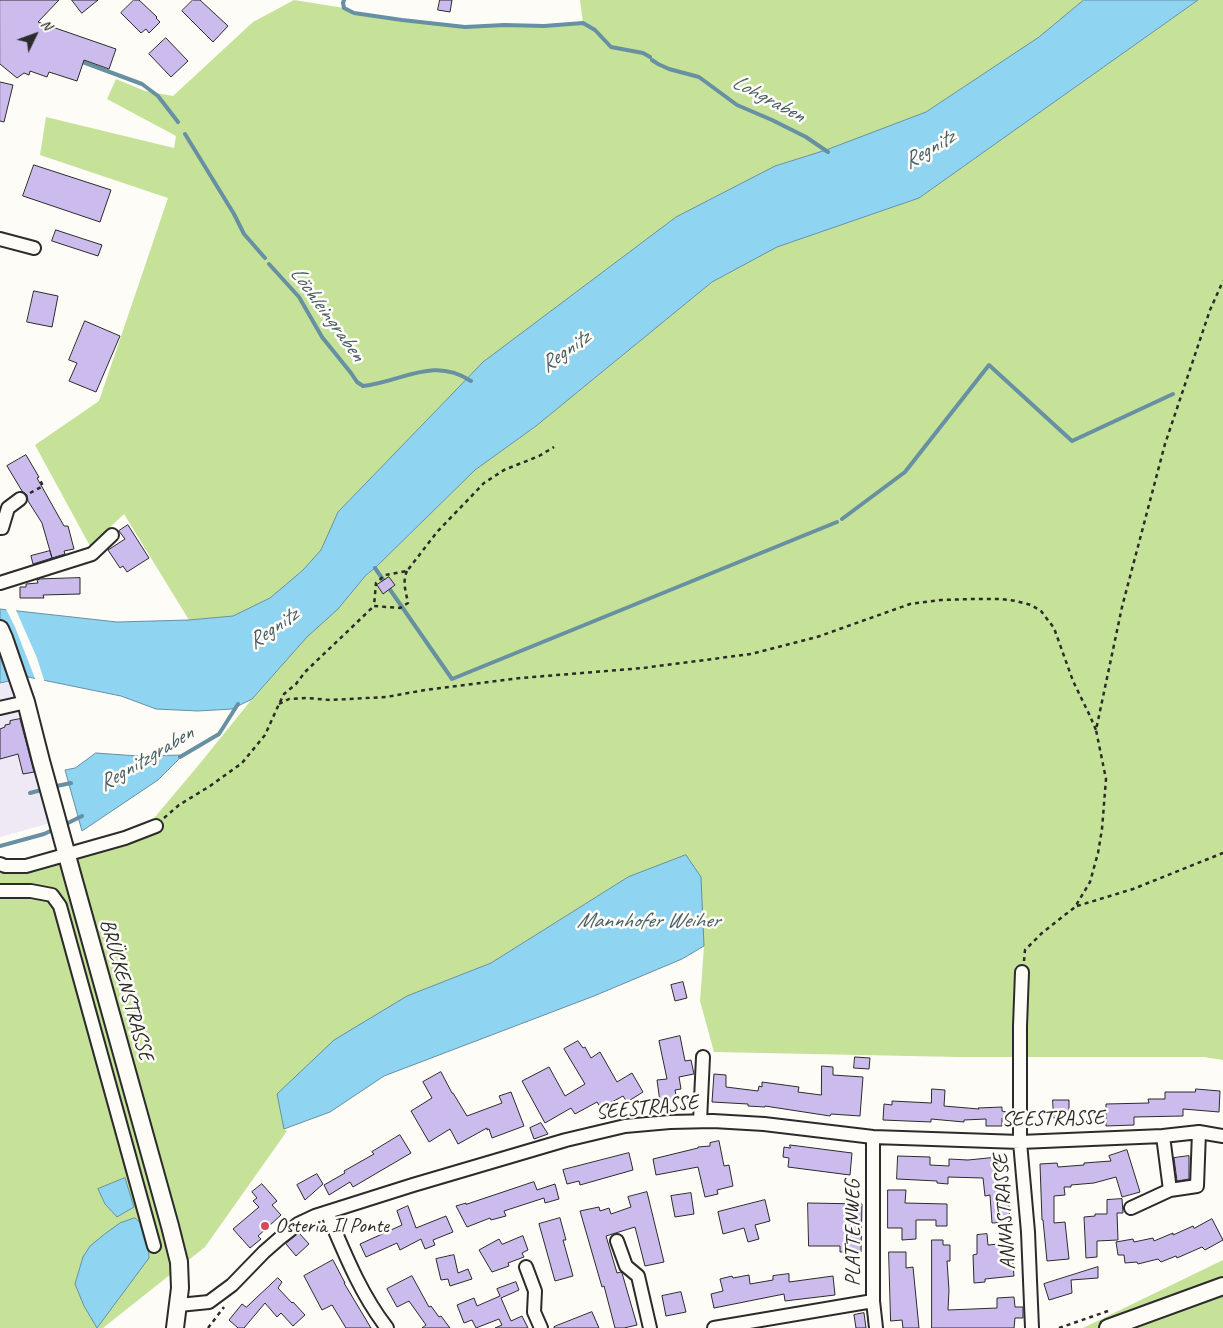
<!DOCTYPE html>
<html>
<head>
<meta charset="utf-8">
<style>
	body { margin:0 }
	#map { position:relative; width:1223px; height:1328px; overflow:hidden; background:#fdfcf7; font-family:Caveat,sans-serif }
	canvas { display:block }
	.north { position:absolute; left:10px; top:10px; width:50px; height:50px; -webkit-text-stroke:4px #fdfcf7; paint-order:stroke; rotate:48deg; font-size:14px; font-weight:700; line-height:20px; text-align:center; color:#2b2b2b }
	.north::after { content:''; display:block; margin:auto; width:18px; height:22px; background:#2b2b2b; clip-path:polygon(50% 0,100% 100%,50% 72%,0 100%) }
</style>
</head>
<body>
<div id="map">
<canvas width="1223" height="1328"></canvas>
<div class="north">N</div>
</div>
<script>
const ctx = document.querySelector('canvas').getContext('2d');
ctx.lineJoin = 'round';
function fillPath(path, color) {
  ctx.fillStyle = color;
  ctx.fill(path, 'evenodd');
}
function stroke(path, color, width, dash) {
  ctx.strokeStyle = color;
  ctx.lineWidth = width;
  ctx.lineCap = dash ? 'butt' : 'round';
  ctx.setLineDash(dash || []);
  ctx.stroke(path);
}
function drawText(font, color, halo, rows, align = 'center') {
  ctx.font = font + ' Caveat,sans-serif';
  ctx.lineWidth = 5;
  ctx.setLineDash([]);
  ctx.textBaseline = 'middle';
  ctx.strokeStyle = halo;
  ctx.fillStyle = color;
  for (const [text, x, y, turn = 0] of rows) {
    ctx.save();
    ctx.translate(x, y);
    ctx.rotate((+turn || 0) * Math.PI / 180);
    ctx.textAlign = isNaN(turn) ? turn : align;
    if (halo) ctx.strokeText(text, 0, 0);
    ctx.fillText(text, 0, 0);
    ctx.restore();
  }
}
fillPath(new Path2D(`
	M11,682L22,714L50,823L0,837V684Z`), '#eee9f4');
fillPath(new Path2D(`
	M294,0L344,8L354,13L402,20L465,27L504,25L544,26L583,23L580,0H1084L1039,37L926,112L826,150L775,166L676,217L483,362L338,512L321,550L303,570L270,598L233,616L189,620L124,514L90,546L35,445L99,401L168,198L40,155L46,117L174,148L176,136L107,99L116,79L145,91L173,96L253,22Z
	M1198,0H1223V1060L1204,1057H958L714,1052L700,1001L704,946L628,877L491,963L407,996L284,1129L287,1131L205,1247L103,1328H0V865L144,830L197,767L252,699L307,637L338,609L366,575L375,568L475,470L536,426L712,282L777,247L919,198Z
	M1223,1260V1328H1083Z`), '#c6e299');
const water = new Path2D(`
	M1084,0H1198L919,198L777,247L712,282L536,426L475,470L375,568L366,575L338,609L307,637L252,699L232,709L198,711L156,709L121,696L28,677L0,683V609L117,622L189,620L233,616L270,598L303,570L321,550L338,512L483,362L676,217L775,166L826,150L926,112L1039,37Z
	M96,753L138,756L183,755L158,780L82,831L65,770L75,768Z
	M686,855L701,877L704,946L682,959L594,996L384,1076L330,1112L284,1129L277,1094L334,1040L407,996L491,963L628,877Z
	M125,1178L134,1207L117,1217L105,1204L98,1189Z
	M135,1218C148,1228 148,1243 149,1258L97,1328L84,1306L75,1284L83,1257L90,1246L106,1233L120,1223Z`);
fillPath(water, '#8fd4f1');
stroke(water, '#6790a2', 1);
fillPath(new Path2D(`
	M5,607L15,608L37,658L45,683L36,681L15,627Z`), '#fdfcf7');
stroke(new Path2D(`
	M344,0L343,3L344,8L354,13L402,20L465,27L504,25L544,26L583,23L595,30L611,47L643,53L650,57
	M652,60L658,64L669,69L699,77L737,105L772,120L806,137L828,152
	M80,61L142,84L158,96L178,122
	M185,134L234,214L244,234L265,258
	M269,264L299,297L322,337L351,373L357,382L363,386C402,382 433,356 471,381
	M842,519L905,472L989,365L1072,441L1173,394
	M375,568L452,679L837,522
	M180,757L219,734L238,704
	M52,787L71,783
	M30,793L45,789
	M64,825L82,816
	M0,846L44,834L55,829`), '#6790a2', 4);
const building = new Path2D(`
	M0,0H59L38,22L116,49L109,69L84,60L77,81L49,72L47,77L30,71L29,75L24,73L17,78L0,64Z
	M72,0H98L82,13Z
	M134,0H139L157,17L156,18L160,22L149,33L146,29L141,33L121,13Z
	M193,0H200L228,26L213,42L182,11Z
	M440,0H452L450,12L438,10Z
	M166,38L188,61L171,77L149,54Z
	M0,82L13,85L4,122L0,121Z
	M34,165L111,190L100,222L23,196Z
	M56,230L102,245L98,256L52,241Z
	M34,291L58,296L52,327L27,322Z
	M85,321L120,336L96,392L69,381L77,363L69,360Z
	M26,455L39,477L37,478L64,526H68L74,549L64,551L65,554L52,558L42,523L28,501L27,495L22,491L7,466Z
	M128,525L149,558L127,572L123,566L120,568L108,550L125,539L119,531Z
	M50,551L52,558L33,564L31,556Z
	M389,577L395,585L383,594L377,585Z
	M80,578V594L43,595L44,598H20V587H26V584L38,583L37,580L40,579Z
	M20,719L34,772L23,774L18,754L0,759V729L5,727V725L10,724V721Z
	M683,982L687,998L675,1001L671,985Z
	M680,1036L685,1061L691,1060L694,1074L679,1077L681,1089L675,1090L677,1100L660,1102L657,1080L667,1079L659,1041Z
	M578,1041L583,1048L585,1047L591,1058L600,1052L617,1082L632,1073L643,1092L627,1102L623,1096L601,1108L597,1102L575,1114L571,1108L545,1123L522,1081L549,1067L565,1096L585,1084L564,1049Z
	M855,1057L870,1058L869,1069L854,1068Z
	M822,1066L833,1067V1075L863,1077L860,1116L831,1114L830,1116L765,1106V1107L748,1106V1104L712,1102L714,1074L726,1075V1087L758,1091L759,1086L762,1087V1082L799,1087L798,1092L821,1095Z
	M441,1072L452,1093H453L467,1116L502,1103L499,1096L511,1092L524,1126L492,1138L489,1129L487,1130V1128L458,1144L450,1129L429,1142L411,1111L432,1098L423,1082Z
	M932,1089L945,1090L944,1106L979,1109L978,1108L1002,1107V1111L1006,1112V1118H1002V1126H986V1119L964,1120V1122L931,1119V1122L883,1120L884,1104L892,1105V1101L931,1103Z
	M1196,1089L1220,1091L1219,1112L1183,1109V1116L1134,1117V1125L1106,1126V1104L1149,1103L1148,1099H1165V1092H1195Z
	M1053,1100H1069V1118H1054Z
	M541,1123L548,1134L534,1139L530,1128Z
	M400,1135L411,1153L353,1187L350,1182L329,1195L324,1185L345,1173L344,1171L374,1154L372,1152Z
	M719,1141L724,1166L729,1165L733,1186L717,1190L718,1194L705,1197L698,1167L656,1175L653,1159L698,1148V1147L710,1146V1143Z
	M790,1145L852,1153L850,1175L788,1167L789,1158L783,1157L784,1147L790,1148Z
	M1127,1150L1140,1192L1122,1197L1116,1177L1094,1183L1071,1185V1187H1064L1065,1195L1054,1196V1223L1065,1222L1069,1259L1047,1261L1043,1220H1042L1040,1164L1057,1163L1058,1167L1084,1165V1163L1111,1161L1109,1156Z
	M629,1153L633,1170L580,1185L579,1181L567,1184L563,1170Z
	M898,1156L930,1157V1165L949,1166V1159L968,1160L998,1157L1001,1191H1008L1010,1222L992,1223L990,1195L985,1196L983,1178L948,1177V1184L937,1183V1181L897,1179Z
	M1189,1156V1179L1177,1181L1174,1158Z
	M317,1174L323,1184L305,1200L297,1185Z
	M534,1182L537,1190L555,1184L559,1199L545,1203L544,1198L504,1211L506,1216L491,1220L490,1218L467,1227L456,1206L466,1203V1204Z
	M262,1184L277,1201L272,1205L281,1215L258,1236L261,1239L250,1248L233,1229L259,1207L253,1201L257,1198L252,1192Z
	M888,1190H906L905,1203L947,1204V1226H936V1220H916V1239L902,1240V1228H888Z
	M647,1192L664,1262L645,1266L635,1227L606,1236L617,1273L621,1272L622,1273L637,1325L624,1328H615L604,1286L602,1287L580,1211L599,1207L600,1211L609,1208L611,1214L631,1207L628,1197Z
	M691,1193L694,1214L675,1217L671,1196Z
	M1122,1199L1123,1213H1117L1118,1240L1097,1241V1257L1086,1258L1084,1217L1095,1216V1214H1107V1200Z
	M765,1200L770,1221L755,1225L759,1239L748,1242L744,1228L723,1234L718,1212Z
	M808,1203L862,1204L861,1252H840V1246H809Z
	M408,1206L416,1228L446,1216L453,1232L433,1240L435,1245L425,1249L421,1239L400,1250L397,1243L366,1257L360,1244L402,1225L397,1211Z
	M560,1218L566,1240H563L573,1276L555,1281L539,1224Z
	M1212,1219L1223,1240L1205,1250L1202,1247L1177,1258L1176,1256L1161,1262L1158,1259L1138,1264L1137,1262L1125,1263L1124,1255H1118L1116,1242L1133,1239L1134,1242L1153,1238L1154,1241L1173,1233V1235L1193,1226L1194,1228Z
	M299,1233L309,1244L296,1256L286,1244Z
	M987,1234L988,1245L1011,1243L1014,1276L985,1279V1282L974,1283L973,1255L977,1254V1235Z
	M523,1236L528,1250L522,1253L524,1257L508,1263L509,1266L492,1272L479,1250L499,1239L502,1244Z
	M932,1240H943V1245H950V1261H947L949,1290L948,1310L997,1308V1298L1014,1297L1015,1307H1023V1318H1015L1014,1328H932Z
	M889,1252H906V1268L913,1267L919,1328H903L902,1320L891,1321Z
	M454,1255L458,1273L468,1269L472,1279L450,1286L448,1279L441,1280L436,1259Z
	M333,1260L345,1283H344L371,1328H346L332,1305L322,1310L304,1276Z
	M1098,1267V1278L1071,1280L1072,1293L1049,1300L1044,1284Z
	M789,1274V1282L833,1276L835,1295L785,1301L784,1294L714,1308L711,1294L723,1291L720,1279L732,1276L733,1278L749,1275L750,1284L773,1280V1276Z
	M412,1276L429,1307L431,1306L439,1317L441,1316L450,1328H422L426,1325L409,1301L397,1307L387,1289Z
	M278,1278L282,1282L278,1288L292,1303L293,1302L305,1315L293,1326L281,1313L277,1317L265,1303L244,1328H238L229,1320L242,1304L246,1307Z
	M516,1282L519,1290L501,1298L511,1321L522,1316L528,1328H495L502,1325L499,1319L476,1328L472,1320L464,1323L457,1305L474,1298L477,1306L500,1296L497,1289Z
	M681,1292L686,1312L666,1316L662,1296Z
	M592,1312L599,1328H554V1327Z
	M864,1313L866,1328H856L854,1315Z`);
fillPath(building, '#ccbced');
stroke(building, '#2b2b2b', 1);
const minor = new Path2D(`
	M0,239L34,248
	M0,528H2L8,508L20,499
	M0,583L92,554L112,535
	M0,708L26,702
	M0,864L5,866H26L125,838L156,826
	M0,891H31L52,895L60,906L154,1246
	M1022,972L1020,1026V1142L1028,1232L1032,1328
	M700,1121L703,1057
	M1199,1132L1223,1136
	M873,1137V1301L876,1328
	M1131,1208L1170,1190L1197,1186L1199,1132L1163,1136L1170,1190
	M327,1212C344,1252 360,1293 387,1328
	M617,1241L626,1266L638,1276L650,1328
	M526,1267L535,1291L534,1312L541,1328
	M179,1305L209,1302L232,1285L264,1252L280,1238L298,1224L315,1216L413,1185L566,1140L625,1126L670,1122L713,1121L764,1124L873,1137L1020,1142L1163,1136
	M714,1328L873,1301`);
const major = new Path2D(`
	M0,629L4,638L26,702L41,761L74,881L170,1226L179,1262L180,1288L175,1328
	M1108,1328L1223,1286`);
stroke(minor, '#2b2b2b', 16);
stroke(major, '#2b2b2b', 20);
stroke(new Path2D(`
	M30,493L43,486L39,478
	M407,571C402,582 406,592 408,603L400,608L374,606L376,583L385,575L407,571L437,532L484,483L504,470L539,456L554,447
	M279,704L289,699L307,698L330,700L386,697L425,690L521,678L643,668L751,654L817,637L910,604L941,600L971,599H1001L1016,601L1031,605L1041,611L1054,628L1073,681L1090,716L1096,730
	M164,818L179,805L210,786L242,763L265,735L279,704L284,694L296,684L305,672L374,606
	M1077,906L1133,889L1223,853
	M1024,961L1025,950L1042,933L1075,907L1090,882L1098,853L1102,829L1106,779L1096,730L1122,607L1165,444L1210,310L1223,281
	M208,1328L224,1307
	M1059,1328L1108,1311`), '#2b2b2b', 2.5, [4, 4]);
stroke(minor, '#fdfcf7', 12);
stroke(major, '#fdfcf7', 16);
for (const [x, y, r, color] of [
	[265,1226,5,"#d1495b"]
]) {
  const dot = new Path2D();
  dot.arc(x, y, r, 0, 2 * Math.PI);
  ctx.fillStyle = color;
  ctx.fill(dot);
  stroke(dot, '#fdfcf7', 2);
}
drawText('21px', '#2b2b2b', '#fdfcf7', [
	["BRÜCKENSTRASSE",126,990,74],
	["SEESTRASSE",647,1108,-6],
	["SEESTRASSE",1053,1119,-1],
	["ANNASTRASSE",1005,1212,-94],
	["PLATTENWEG",853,1233,-90]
]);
drawText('21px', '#2b2b2b', '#fdfcf7', [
	["Osteria Il Ponte",275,1226]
], 'left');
drawText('italic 22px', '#495e66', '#fdfcf7', [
	["Lohgraben",768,99,28],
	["Regnitz",929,150,-31],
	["Löchleingraben",327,314,54],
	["Regnitz",565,352,-36],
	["Regnitz",273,629,-35],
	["Regnitzgraben",146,759,-31],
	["Mannhofer Weiher",648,921]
]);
</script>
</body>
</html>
